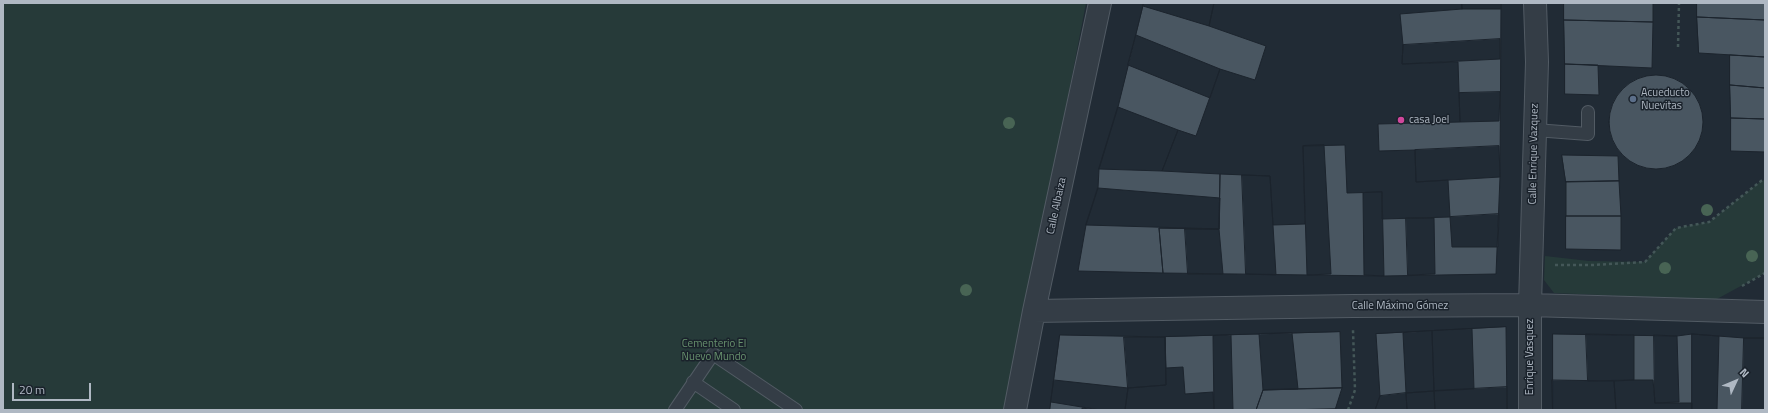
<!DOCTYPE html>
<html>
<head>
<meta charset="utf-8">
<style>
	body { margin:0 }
	#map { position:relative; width:1768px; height:413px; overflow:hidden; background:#212b35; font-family:"Titillium Web",sans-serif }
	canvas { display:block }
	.frame { position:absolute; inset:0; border:4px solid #afb8c3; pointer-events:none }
	.north { position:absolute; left:1716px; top:361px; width:40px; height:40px; -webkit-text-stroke:3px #1a222b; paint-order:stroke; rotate:46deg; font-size:11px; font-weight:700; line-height:16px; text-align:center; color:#afb8c3 }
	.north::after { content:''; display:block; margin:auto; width:14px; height:18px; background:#afb8c3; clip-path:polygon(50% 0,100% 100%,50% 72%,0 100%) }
	.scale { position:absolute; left:12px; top:383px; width:79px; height:18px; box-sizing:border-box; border:2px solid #afb8c3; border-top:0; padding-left:5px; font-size:12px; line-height:14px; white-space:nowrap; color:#afb8c3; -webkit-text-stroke:3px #1a222b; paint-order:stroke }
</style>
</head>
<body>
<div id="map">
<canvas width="1768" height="413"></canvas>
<div class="frame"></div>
<div class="north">N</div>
<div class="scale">20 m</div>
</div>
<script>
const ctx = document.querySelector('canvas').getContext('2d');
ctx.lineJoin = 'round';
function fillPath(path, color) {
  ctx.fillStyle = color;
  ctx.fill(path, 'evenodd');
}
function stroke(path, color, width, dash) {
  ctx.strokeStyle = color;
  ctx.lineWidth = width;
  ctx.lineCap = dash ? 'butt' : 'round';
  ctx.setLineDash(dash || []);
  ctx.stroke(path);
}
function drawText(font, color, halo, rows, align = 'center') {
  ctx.font = font + ' "Titillium Web",sans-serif';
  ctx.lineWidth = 3;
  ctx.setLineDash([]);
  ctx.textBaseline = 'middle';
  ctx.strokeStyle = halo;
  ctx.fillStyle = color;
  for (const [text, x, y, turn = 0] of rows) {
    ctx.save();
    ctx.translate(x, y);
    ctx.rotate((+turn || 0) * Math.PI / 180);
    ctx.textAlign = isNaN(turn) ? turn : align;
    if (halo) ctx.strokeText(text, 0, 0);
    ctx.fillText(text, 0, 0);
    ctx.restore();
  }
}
fillPath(new Path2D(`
	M3,3H1086L1008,410H3Z
	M1765,180V273L1715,300L1554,293L1544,280L1545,256L1589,261L1645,262L1676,228L1709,222L1761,181Z`), '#263a39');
const building = new Path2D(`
	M1144,3H1214L1209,26L1143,6Z
	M1144,3H1214L1209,26L1266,46L1255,80L1220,69L1196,136L1178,130L1162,171L1220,174L1219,229L1159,228L1163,273L1078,271L1086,225L1098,188L1099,169L1118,107Z
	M1462,3H1501L1500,177L1496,274L1384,276L1163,273L1159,228L1219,229L1220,174L1270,176L1273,225L1305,224L1303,146L1345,145L1347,193L1382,192V219L1450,217L1448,180L1416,182L1415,150L1379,151L1378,124L1460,122L1458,62L1402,64L1403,45L1400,14L1462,9Z
	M1462,3H1501V9H1462Z
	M1564,3H1653V22L1564,20Z
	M1697,3H1765V20L1697,17Z
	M1697,17L1765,20V57L1699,53Z
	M1564,20L1653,22L1652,68L1565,64Z
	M1136,35L1220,69L1210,98L1128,65Z
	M1500,39V59L1402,64L1403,45Z
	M1730,55L1765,57V88L1730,85Z
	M1565,64L1598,65L1599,95L1565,94Z
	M1609 122a47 47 0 1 1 94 0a47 47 0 1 1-94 0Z
	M1730,85L1765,88V119L1731,118Z
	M1500,92L1499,121L1460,122L1459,93Z
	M1118,107L1178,130L1162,171L1099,169Z
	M1731,118L1765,119V152L1731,151Z
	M1324,145L1331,274L1307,275L1303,146Z
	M1499,146L1500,177L1416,182L1415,150Z
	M1562,155L1618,156L1619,181L1566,182Z
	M1242,175L1270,176L1276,275L1246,274Z
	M1619,181L1621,216H1566V182Z
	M1098,188L1220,198L1219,229L1086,225Z
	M1382,192L1384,276L1364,275L1363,193Z
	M1499,214L1498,247H1452L1450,217Z
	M1566,216H1621V250L1566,249Z
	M1406,218H1434L1435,274L1408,275Z
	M1185,229H1219L1223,274H1188Z
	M1506,327L1507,410H1435L1434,391L1406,393L1407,410H1375L1380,396L1376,334Z
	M1472,329L1474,389L1434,391L1432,331Z
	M1432,331L1434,391L1406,393L1403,333Z
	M1340,332L1342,388L1263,390L1256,410H1214L1213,392L1185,394L1183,367L1166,368L1165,337Z
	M1292,333L1298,389L1263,390L1259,334Z
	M1553,334L1677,336L1692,334L1744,338H1765V410H1692V403H1655L1653,380H1634L1614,381L1616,410H1553Z
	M1586,334L1634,335V380L1588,381Z
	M1692,334L1719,336L1717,410H1692Z
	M1060,335L1165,337L1166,385L1128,388L1125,410H1096L1082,408V410H1050Z
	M1231,335L1233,410H1214L1213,336Z
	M1654,335L1677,336L1679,402L1655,403Z
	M1124,337H1165L1166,385L1128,388Z
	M1744,338H1765V410H1742Z
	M1054,380L1128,388L1125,410H1100L1051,402Z
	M1552,380L1614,381L1616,410H1553Z
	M1507,387V410H1435L1434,391Z
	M1342,388L1335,410H1256L1263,390Z
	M1406,393L1407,410H1375L1380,396Z
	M1336,409L1335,410H1286Z`);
fillPath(building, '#495661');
stroke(building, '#1c242d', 1);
const lane = new Path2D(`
	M1535,130L1588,134V112
	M693,382L734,410
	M675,410L713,354L796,410`);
const street = new Path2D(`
	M1034,311L1353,306L1530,305L1765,312
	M1015,410L1034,311L1100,3
	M1530,410V305L1537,62L1535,3`);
stroke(lane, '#525b64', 14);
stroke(street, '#525b64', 24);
stroke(new Path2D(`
	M1678,47L1679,3
	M1555,265H1592L1645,262L1676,228L1709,222L1761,181L1765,180
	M1742,286L1765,273
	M1348,410L1355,390L1353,330`), '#445758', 2.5, [3, 3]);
stroke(lane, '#343d46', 12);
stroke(street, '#343d46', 22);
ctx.fillStyle = '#486454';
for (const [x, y] of [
	[1009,123],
	[1707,210],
	[1752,256],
	[1665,268],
	[966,290]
]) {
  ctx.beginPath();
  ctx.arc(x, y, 6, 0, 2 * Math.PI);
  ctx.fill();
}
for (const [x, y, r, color] of [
	[1633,99,4,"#5c6f8a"],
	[1401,120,4,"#d1479c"]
]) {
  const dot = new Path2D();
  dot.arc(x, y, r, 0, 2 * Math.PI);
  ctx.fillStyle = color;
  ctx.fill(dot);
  stroke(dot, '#1a222b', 1.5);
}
drawText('11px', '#afb8c3', '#1a222b', [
	["Acueducto",1641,93],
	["Nuevitas",1641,106],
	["casa Joel",1409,120]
], 'left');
drawText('11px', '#afb8c3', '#1a222b', [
	["Calle Enrique Vazquez",1534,154,-89],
	["Calle Albaiza",1057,206,-78],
	["Calle Máximo Gómez",1400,306],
	["Enrique Vasquez",1530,357,-90]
]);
drawText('11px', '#68926e', '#1a222b', [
	["Cementerio El",714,344],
	["Nuevo Mundo",714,357]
]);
</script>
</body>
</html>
